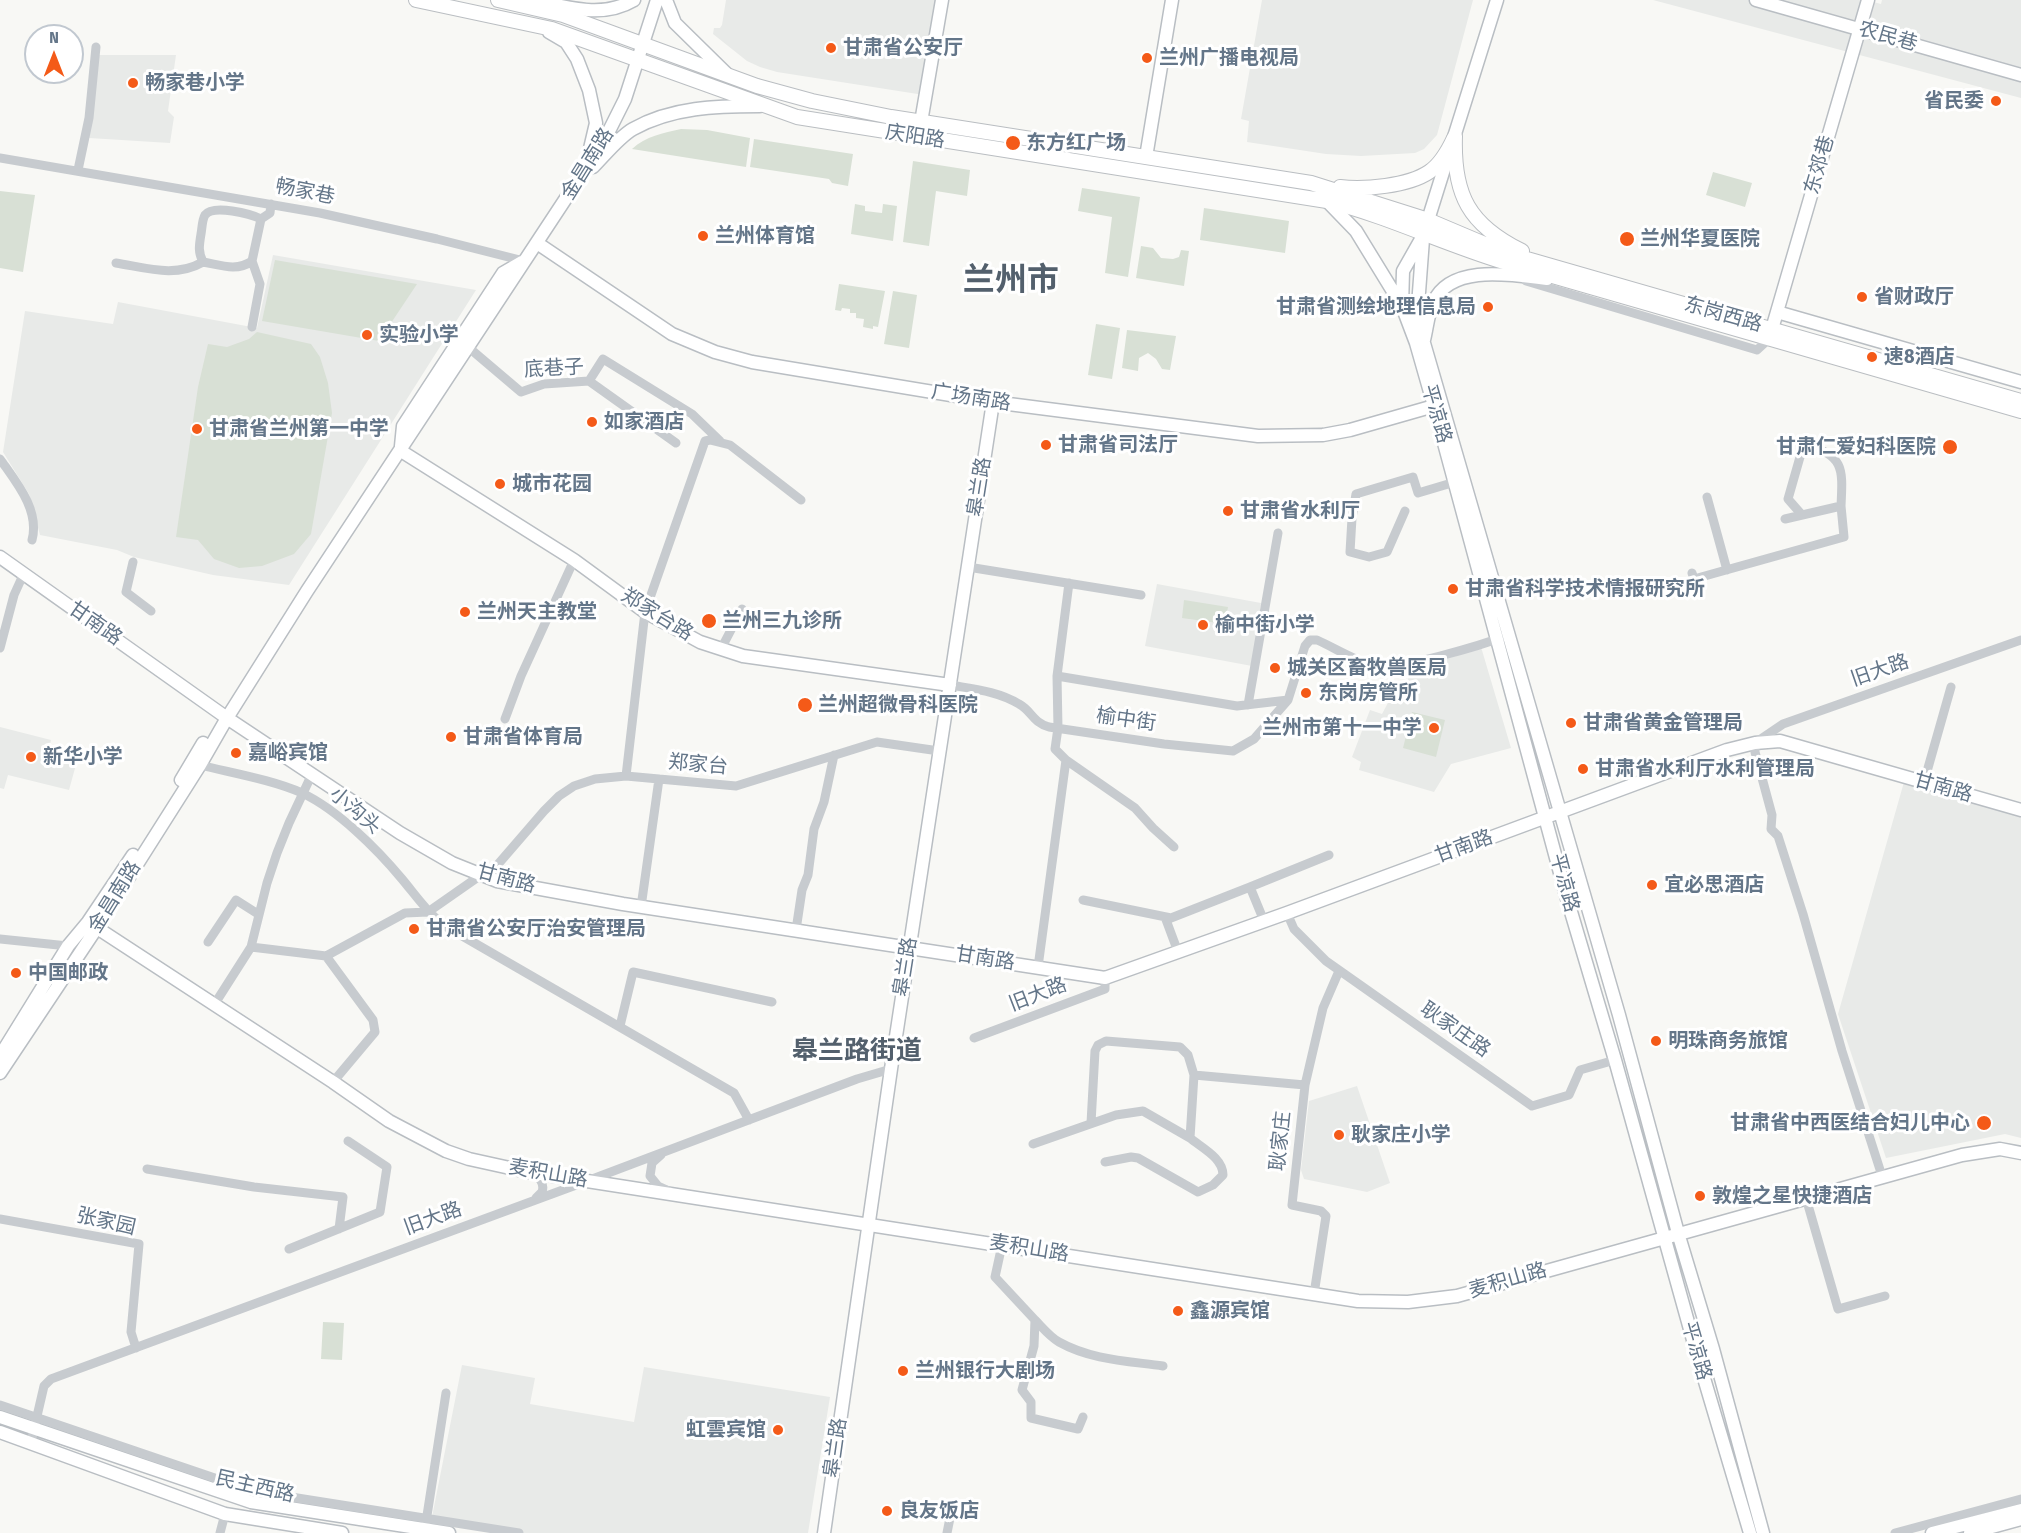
<!DOCTYPE html>
<html>
<head>
<meta charset="utf-8">
<style>
	body { margin:0 }
	#map { position:relative; width:2021px; height:1533px; overflow:hidden; background:#f8f8f5; font-family:"Fira Sans Condensed",sans-serif }
	canvas { display:block }
	.north { position:absolute; left:24px; top:24px; width:60px; height:60px; box-sizing:border-box; background:#fff; border:2px solid #c1c8d0; border-radius:50%; rotate:0deg; font-size:16px; font-weight:700; line-height:24px; text-align:center; color:#647689 }
	.north::after { content:''; display:block; margin:auto; width:21px; height:27px; background:#f45a18; clip-path:polygon(50% 0,100% 100%,50% 72%,0 100%) }
</style>
</head>
<body>
<div id="map">
<canvas width="2021" height="1533"></canvas>
<div class="north">N</div>
</div>
<script>
const ctx = document.querySelector('canvas').getContext('2d');
ctx.lineJoin = 'round';
function fillPath(path, color) {
  ctx.fillStyle = color;
  ctx.fill(path, 'evenodd');
}
function stroke(path, color, width, dash) {
  ctx.strokeStyle = color;
  ctx.lineWidth = width;
  ctx.lineCap = dash ? 'butt' : 'round';
  ctx.setLineDash(dash || []);
  ctx.stroke(path);
}
function drawText(font, color, halo, rows, align = 'center') {
  ctx.font = font + ' "Fira Sans Condensed","Noto Sans SC",sans-serif';
  ctx.lineWidth = 6;
  ctx.setLineDash([]);
  ctx.textBaseline = 'middle';
  ctx.strokeStyle = halo;
  ctx.fillStyle = color;
  for (const [text, x, y, turn = 0] of rows) {
    ctx.save();
    ctx.translate(x, y);
    ctx.rotate((+turn || 0) * Math.PI / 180);
    ctx.textAlign = isNaN(turn) ? turn : align;
    if (halo) ctx.strokeText(text, 0, 0);
    ctx.fillText(text, 0, 0);
    ctx.restore();
  }
}
fillPath(new Path2D(`
	M726,0H939L924,95L777,72L760,67L747,61L713,34L714,28H720L722,25Z
	M1262,0H1473L1437,135L1424,149L1415,153L1361,156L1326,154L1247,142L1249,121L1241,119Z
	M1653,0H1866L1881,4L1882,0H2021V98Z
	M98,55H176L168,111L174,117L170,143L89,138Z
	M273,255L476,290L289,585L213,575L134,557L117,550L40,535L29,494L3,452L25,311L113,324L118,302L257,328Z
	M1157,584L1261,603L1252,666L1145,646Z
	M1481,647L1511,748L1451,764L1434,792L1359,770L1361,762L1352,757L1370,710L1382,714L1390,699L1398,701L1412,670L1407,665Z
	M0,727L51,740L48,754L77,761L69,790L8,775L4,789L0,788Z
	M1904,782L2021,816V1138L2005,1134L1886,1158L1838,1014Z
	M1357,1086L1390,1183L1367,1192L1304,1179L1301,1170L1309,1101Z
	M462,1365L535,1378L530,1404L634,1422L644,1367L830,1397L808,1533H506L431,1522Z`), '#e8eae8');
fillPath(new Path2D(`
	M681,129L707,130L750,138L746,167L632,149C646,136 663,133 681,129Z
	M754,139L853,154L848,186L832,183L829,179L750,167Z
	M913,161L970,170L967,196L936,191L929,246L903,242Z
	M1713,172L1752,183L1745,207L1706,195Z
	M1082,188L1140,197L1128,277L1105,273L1112,217L1078,211Z
	M0,191L35,195L23,272L0,268Z
	M855,204L865,206V211L882,213L883,204L897,206L893,241L851,234Z
	M1204,208L1289,221L1285,253L1200,240Z
	M1141,246L1153,248L1161,258L1173,259L1179,257L1181,250L1189,251L1184,286L1136,278Z
	M275,260L417,284L379,341L262,321Z
	M839,284L885,291L878,327L873,326V329L863,327L864,319L856,318V313H850V309L842,308L841,311L835,310Z
	M893,291L917,295L909,348L884,344Z
	M1096,324L1120,328L1112,379L1088,375Z
	M1127,330L1176,336L1170,370L1162,369L1156,359L1148,353L1139,358L1138,371L1122,368Z
	M257,332L311,344L320,357L328,383L332,413L311,534L294,554L262,566L239,568L214,559L198,540L176,537L198,387L208,344L227,347L249,339Z
	M1184,600L1228,607L1225,624L1182,618Z
	M1412,712L1445,720L1436,757L1403,748Z
	M323,1322L344,1323L342,1360L321,1359Z`), '#d8e0d5');
const secondary = new Path2D(`
	M533,0C567,7 602,19 634,0
	M666,0L675,23L729,76
	M1756,0L2021,75
	M549,32L566,42L577,59L589,90L596,123L588,157
	M921,122L942,0
	M1146,157L1172,0
	M593,167C605,155 619,137 633,129C672,107 717,106 760,106
	M1327,201L1356,231L1402,306
	M1428,220L1497,0
	M1424,234L1403,271L1402,306L1416,343L1434,406L1566,895L1615,1060L1698,1358L1750,1533
	M1423,239L1417,319L1619,1015L1678,1233L1713,1349L1763,1533
	M537,243L672,334L715,352L752,362L993,402L1258,436L1323,435L1350,430L1434,406
	M1777,312L2021,382
	M1772,329L1868,0
	M1424,340C1427,328 1428,314 1433,303C1450,263 1513,275 1547,279
	M401,446L403,426L503,273L522,262
	M401,451L574,560L645,612L700,642L743,656L950,685
	M0,557L227,718L400,833L452,863L497,881L623,904L1105,978L1287,913L1727,750L1755,743L1780,741L2021,810
	M181,780L203,743
	M88,922L333,1082L389,1121L446,1151L469,1159L528,1172L587,1181L1358,1301L1408,1302L1457,1296L1962,1155L2000,1149L2021,1153
	M0,1056L68,946L88,922L133,855
	M0,1073L96,929L200,765L227,718L307,591L605,139L625,99L657,0
	M0,1417L251,1502L449,1533
	M0,1432L225,1514L342,1533
	M824,1533L891,1069L993,402
	M1932,1533L2021,1510
	M1970,1533L2021,1519`);
const primary = new Path2D(`
	M416,0L552,29L797,117L1327,201C1388,216 1444,244 1504,262L2021,411
	M498,0L563,15L757,86L812,101L891,117L1311,183L1428,220L1506,253L2021,401
	M1455,136C1453,195 1469,225 1522,251
	M1340,187C1364,190 1408,186 1429,172C1441,164 1448,151 1454,138`);
stroke(secondary, '#b9bec3', 15);
stroke(primary, '#babec2', 16);
stroke(new Path2D(`
	M0,158L320,213L437,239L524,261
	M78,170L89,118L96,47
	M252,261C237,272 220,265 203,262C198,252 199,246 201,234C202,229 202,220 205,215C213,204 251,214 261,219
	M116,263C147,268 175,278 203,262
	M1526,281L1757,350L1769,339
	M252,327L260,284L252,261L261,219L270,213L271,204
	M468,347L521,392L544,384L589,381L676,443
	M589,381L603,359L692,414L720,441
	M0,459C16,482 40,510 32,540
	M1707,497L1727,570
	M1405,511L1387,552L1369,557L1350,552L1352,518L1356,494L1413,477L1418,493L1455,482
	M1802,515L1788,499L1804,443C1844,457 1843,466 1841,506
	M133,562L126,592L151,611
	M968,567L1141,595
	M1692,573L1694,579L1844,537L1841,506L1785,519
	M0,648L14,595L24,573
	M721,649L742,609
	M1057,676L1237,706L1288,700L1305,646L1310,640H1317C1335,648 1354,660 1372,665C1395,672 1485,644 1508,635
	M950,685C973,689 998,691 1019,704C1032,711 1032,722 1049,727L1164,744L1233,751L1254,739L1288,700
	M1248,705L1278,533
	M505,719L521,676L574,560
	M1066,760L1135,808L1153,828L1174,847
	M200,765C232,773 273,780 302,793C338,810 377,849 402,879C417,897 426,911 445,926L734,1093L749,1120
	M626,776L645,612L705,441L710,440L730,445L801,500
	M1924,782L1951,687
	M487,877L544,811L559,796L574,786L595,779L626,776L736,786L877,742L939,751
	M1250,887L1329,855
	M1083,900L1171,918L1250,887L1264,921
	M641,907L659,779
	M1287,913L1294,929L1326,961L1532,1106L1569,1095L1580,1070L1615,1060
	M1165,917L1178,952
	M796,930L802,890L808,875L814,829L824,802L834,755
	M0,939L68,946
	M208,942L236,900L258,914
	M251,947L326,956L405,913L428,912L481,875
	M326,956L373,1020L375,1032L333,1082
	M1038,967L1066,760L1055,749L1058,728L1057,676L1069,583
	M214,1005L251,947L267,883L277,853L289,823L312,774
	M620,1026L633,972L772,1002
	M974,1038L1105,989V978
	M1091,1123L1095,1051L1098,1045L1106,1041L1180,1047L1188,1055L1194,1075
	M1033,1144L1116,1115L1143,1111L1190,1138
	M661,1155L652,1163L650,1176L658,1186L669,1191
	M1105,1162L1131,1157L1138,1158L1198,1192L1213,1185L1223,1175C1223,1158 1202,1148 1190,1138L1194,1075L1305,1085
	M147,1169L254,1187L343,1197L339,1229
	M530,1174C539,1176 545,1183 542,1192L536,1198
	M1882,1176L1842,1051L1803,914L1778,836L1771,829L1772,815L1755,752V743L1783,724L2021,640
	M1806,1198L1838,1309L1885,1296
	M0,1219L139,1244L131,1332L136,1348
	M1002,1245L995,1277L1035,1320L1034,1346L1022,1390L1031,1402V1418L1078,1429L1083,1417
	M289,1249L380,1212L387,1167L348,1141
	M1314,1294L1326,1216L1321,1211L1292,1205L1305,1085L1323,1008L1339,971
	M1035,1320C1042,1327 1050,1337 1059,1342C1091,1360 1128,1361 1163,1366
	M0,1405L253,1491L519,1533
	M31,1442L44,1386L51,1379L587,1181L857,1079L891,1069
	M426,1522L446,1393
	M220,1533L225,1514
	M947,1533L951,1513
	M1895,1533L2021,1499`), '#c7cbcf', 9);
stroke(secondary, '#fff', 12);
stroke(primary, '#fff', 14);
for (const [x, y, r, color] of [
	[831,48,6,"#f45a18"],
	[1147,58,6,"#f45a18"],
	[133,83,6,"#f45a18"],
	[1996,101,6,"#f45a18"],
	[1013,143,8,"#f45a18"],
	[703,236,6,"#f45a18"],
	[1627,239,8,"#f45a18"],
	[1862,297,6,"#f45a18"],
	[1488,307,6,"#f45a18"],
	[367,335,6,"#f45a18"],
	[1872,357,6,"#f45a18"],
	[592,422,6,"#f45a18"],
	[197,429,6,"#f45a18"],
	[1046,445,6,"#f45a18"],
	[1950,447,8,"#f45a18"],
	[500,484,6,"#f45a18"],
	[1228,511,6,"#f45a18"],
	[1453,589,6,"#f45a18"],
	[465,612,6,"#f45a18"],
	[709,621,8,"#f45a18"],
	[1203,625,6,"#f45a18"],
	[1275,668,6,"#f45a18"],
	[1306,693,6,"#f45a18"],
	[805,705,8,"#f45a18"],
	[1571,723,6,"#f45a18"],
	[1434,728,6,"#f45a18"],
	[451,737,6,"#f45a18"],
	[236,753,6,"#f45a18"],
	[31,757,6,"#f45a18"],
	[1583,769,6,"#f45a18"],
	[1652,885,6,"#f45a18"],
	[414,929,6,"#f45a18"],
	[16,973,6,"#f45a18"],
	[1656,1041,6,"#f45a18"],
	[1984,1123,8,"#f45a18"],
	[1339,1135,6,"#f45a18"],
	[1700,1196,6,"#f45a18"],
	[1178,1311,6,"#f45a18"],
	[903,1371,6,"#f45a18"],
	[778,1430,6,"#f45a18"],
	[887,1511,6,"#f45a18"]
]) {
  const dot = new Path2D();
  dot.arc(x, y, r, 0, 2 * Math.PI);
  ctx.fillStyle = color;
  ctx.fill(dot);
  stroke(dot, '#fff', 2);
}
drawText('20px', '#647689', '#fff', [
	["农民巷",1888,37,16],
	["庆阳路",915,137,9],
	["金昌南路",588,164,-58],
	["东郊巷",1820,165,-74],
	["畅家巷",305,192,11],
	["东岗西路",1723,315,16],
	["底巷子",554,369,-3],
	["广场南路",971,398,9],
	["平凉路",1436,414,74],
	["皋兰路",980,487,-81],
	["郑家台路",657,615,32],
	["甘南路",95,624,35],
	["旧大路",1880,671,-19],
	["榆中街",1126,720,8],
	["郑家台",698,765,5],
	["甘南路",1943,788,16],
	["小沟头",355,811,40],
	["甘南路",1464,847,-20],
	["甘南路",506,879,15],
	["平凉路",1564,883,75],
	["金昌南路",115,897,-58],
	["甘南路",985,959,9],
	["皋兰路",906,967,-81],
	["旧大路",1038,995,-21],
	["耿家庄路",1455,1030,35],
	["耿家庄",1281,1141,-84],
	["麦积山路",548,1174,10],
	["旧大路",433,1219,-20],
	["张家园",106,1222,13],
	["麦积山路",1029,1249,9],
	["麦积山路",1508,1281,-16],
	["平凉路",1696,1351,74],
	["皋兰路",836,1448,-82],
	["民主西路",255,1487,13]
]);
drawText('bold 20px', '#647689', '#fff', [
	["甘肃省公安厅",843,48],
	["兰州广播电视局",1159,58],
	["畅家巷小学",145,83],
	["省民委",1984,101,"right"],
	["东方红广场",1026,143],
	["兰州体育馆",715,236],
	["兰州华夏医院",1640,239],
	["省财政厅",1874,297],
	["甘肃省测绘地理信息局",1476,307,"right"],
	["实验小学",379,335],
	["速8酒店",1884,357],
	["如家酒店",604,422],
	["甘肃省兰州第一中学",209,429],
	["甘肃省司法厅",1058,445],
	["甘肃仁爱妇科医院",1936,447,"right"],
	["城市花园",512,484],
	["甘肃省水利厅",1240,511],
	["甘肃省科学技术情报研究所",1465,589],
	["兰州天主教堂",477,612],
	["兰州三九诊所",722,621],
	["榆中街小学",1215,625],
	["城关区畜牧兽医局",1287,668],
	["东岗房管所",1318,693],
	["兰州超微骨科医院",818,705],
	["甘肃省黄金管理局",1583,723],
	["兰州市第十一中学",1422,728,"right"],
	["甘肃省体育局",463,737],
	["嘉峪宾馆",248,753],
	["新华小学",43,757],
	["甘肃省水利厅水利管理局",1595,769],
	["宜必思酒店",1664,885],
	["甘肃省公安厅治安管理局",426,929],
	["中国邮政",28,973],
	["明珠商务旅馆",1668,1041],
	["甘肃省中西医结合妇儿中心",1970,1123,"right"],
	["耿家庄小学",1351,1135],
	["敦煌之星快捷酒店",1712,1196],
	["鑫源宾馆",1190,1311],
	["兰州银行大剧场",915,1371],
	["虹雲宾馆",766,1430,"right"],
	["良友饭店",899,1511]
], 'left');
drawText('bold 26px', '#53606d', '#fff', [
	["皋兰路街道",857,1052]
]);
drawText('bold 32px', '#53606d', '#fff', [
	["兰州市",1011,281]
]);
</script>
</body>
</html>
